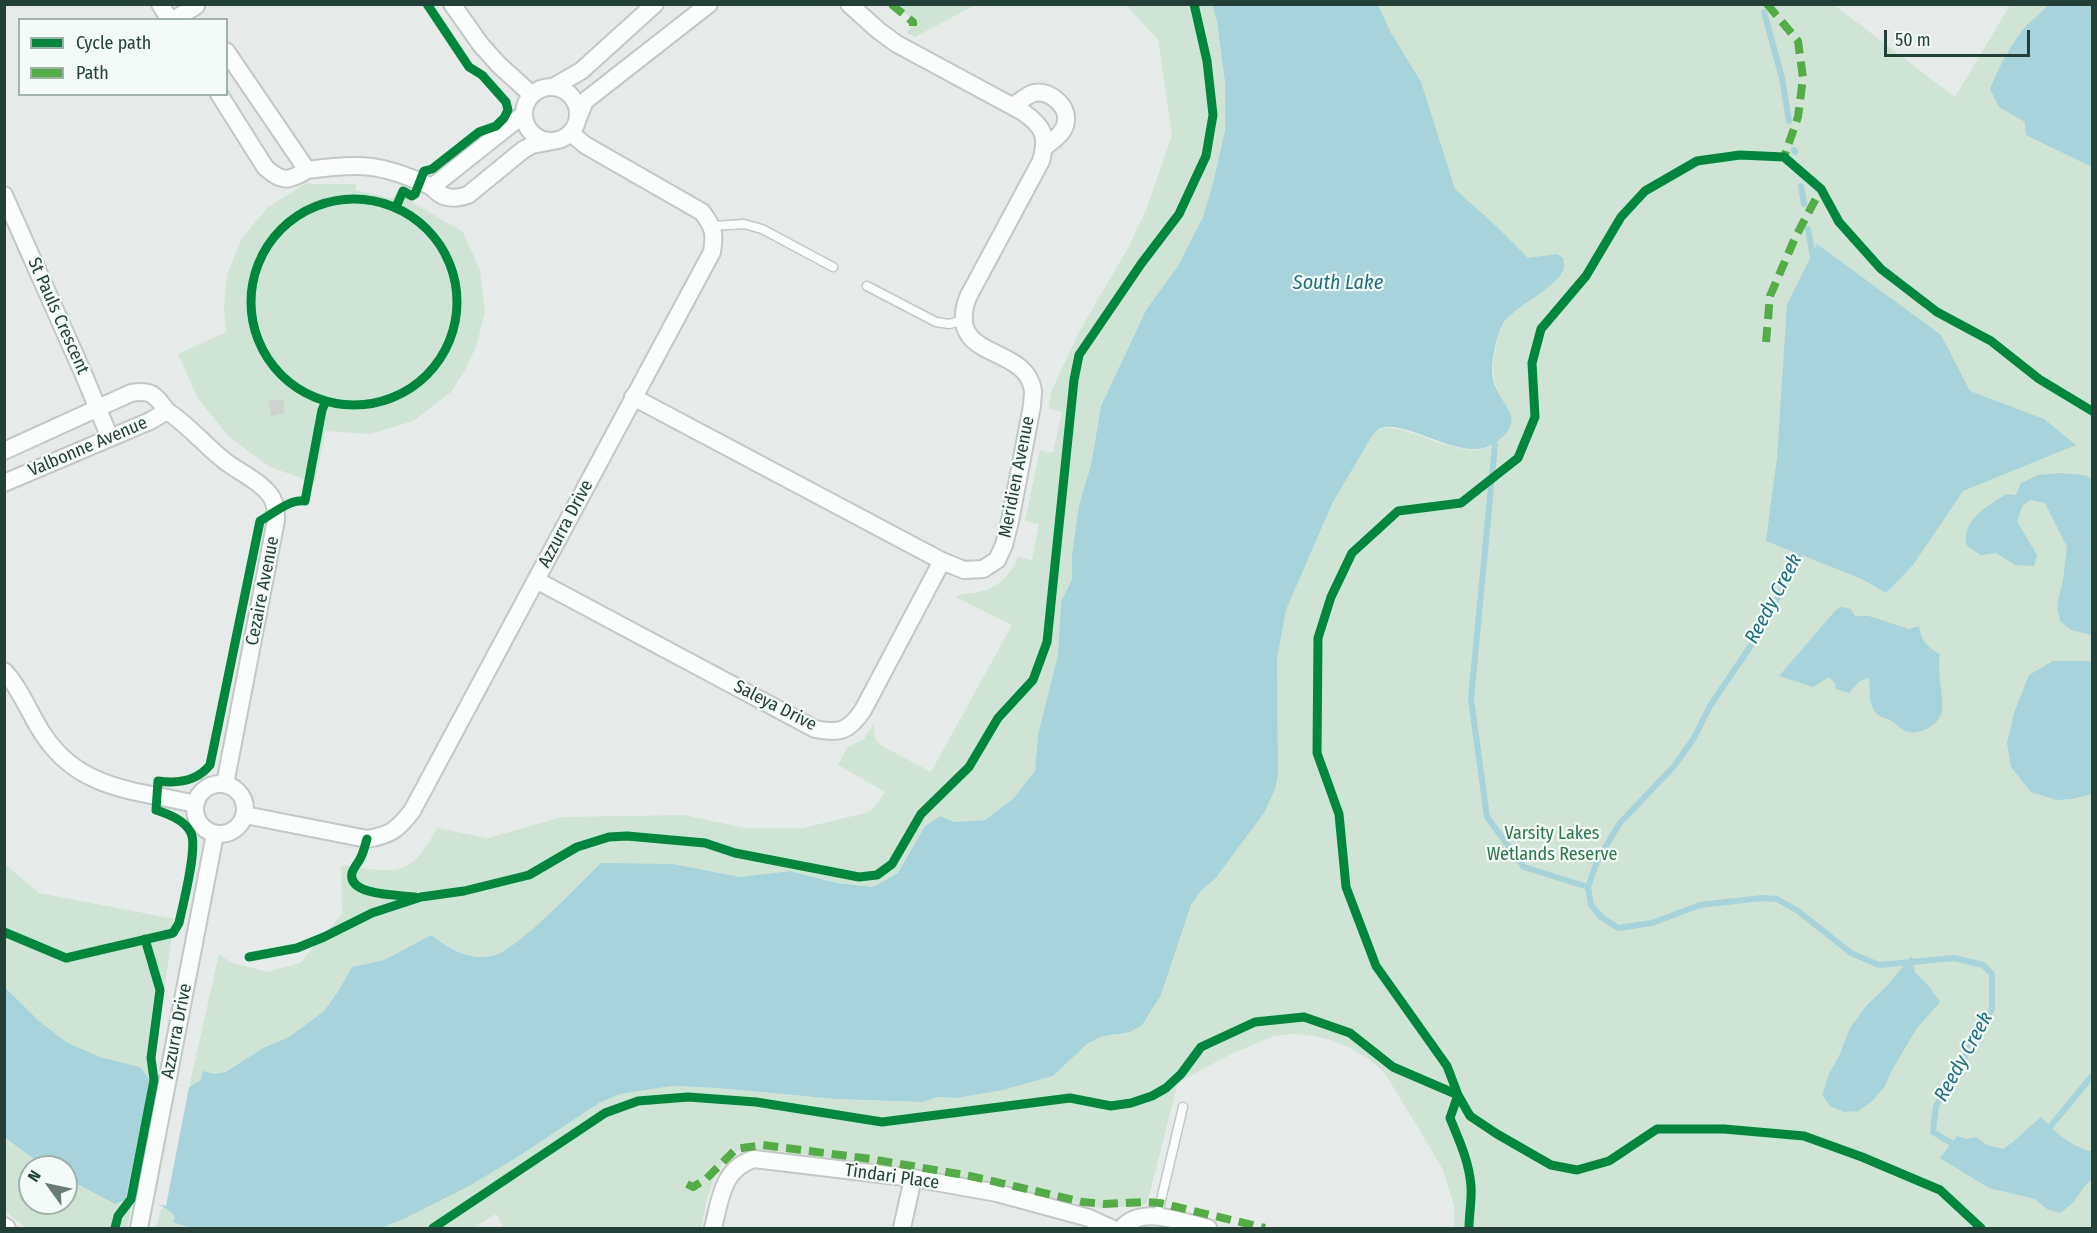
<!DOCTYPE html>
<html>
<head>
<meta charset="utf-8">
<style>
	body { margin:0 }
	#map { position:relative; width:2097px; height:1233px; overflow:hidden; background:#e6ebe9; font-family:"Fira Sans Condensed",sans-serif }
	canvas { display:block }
	.frame { position:absolute; inset:0; border:6px solid #224037; pointer-events:none }
	.legend { position:absolute; left:18px; top:18px; width:210px; height:78px; box-sizing:border-box; background:#f4faf7; border:2px solid #a0b0aa; margin:0; padding:8px 10px; list-style:none; font-size:18px; color:#224037 }
	.legend li { display:flex; align-items:center; gap:12px; height:30px }
	.legend b { width:30px; border:2px solid #a0b0aa }
	.north { position:absolute; left:18px; top:1155px; width:60px; height:60px; box-sizing:border-box; background:#f4faf7; border:2px solid #a0b0aa; border-radius:50%; rotate:303deg; font-size:16px; font-weight:700; line-height:24px; text-align:center; color:#224037 }
	.north::after { content:''; display:block; margin:auto; width:21px; height:27px; background:#677c75; clip-path:polygon(50% 0,100% 100%,50% 72%,0 100%) }
	.scale { position:absolute; left:1884px; top:30px; width:146px; height:27px; box-sizing:border-box; border:3px solid #224037; border-top:0; padding-left:8px; font-size:18px; line-height:21px; white-space:nowrap; color:#224037; -webkit-text-stroke:4px #f4faf7; paint-order:stroke }
</style>
</head>
<body>
<div id="map">
<canvas width="2097" height="1233"></canvas>
<div class="frame"></div>
<ul class="legend">
<li><b style="height:8px;background:#00873e"></b>Cycle path</li>
<li><b style="height:8px;background:#53ad45"></b>Path</li>
</ul>
<div class="north">N</div>
<div class="scale">50 m</div>
</div>
<script>
const ctx = document.querySelector('canvas').getContext('2d');
ctx.lineJoin = 'round';
function fillPath(path, color) {
  ctx.fillStyle = color;
  ctx.fill(path, 'evenodd');
}
function stroke(path, color, width, dash) {
  ctx.strokeStyle = color;
  ctx.lineWidth = width;
  ctx.lineCap = dash ? 'butt' : 'round';
  ctx.setLineDash(dash || []);
  ctx.stroke(path);
}
function drawText(font, color, halo, rows, align = 'center') {
  ctx.font = font + ' "Fira Sans Condensed",sans-serif';
  ctx.lineWidth = 4.5;
  ctx.setLineDash([]);
  ctx.textBaseline = 'middle';
  ctx.strokeStyle = halo;
  ctx.fillStyle = color;
  for (const [text, x, y, turn = 0] of rows) {
    ctx.save();
    ctx.translate(x, y);
    ctx.rotate((+turn || 0) * Math.PI / 180);
    ctx.textAlign = isNaN(turn) ? turn : align;
    if (halo) ctx.strokeText(text, 0, 0);
    ctx.fillText(text, 0, 0);
    ctx.restore();
  }
}
fillPath(new Path2D(`
	M894,5H975L915,37L907,33L915,20Z
	M1126,5H1212L1217,21L1225,83V130L1214,179L1203,217L1178,266L1146,310L1101,406L1091,465L1079,505L1072,555V579L1061,602L1058,655L1038,734L1035,772L1014,799L985,820L954,822L940,816L925,826L898,873L873,887L837,883L790,871L740,877L673,864L520,941C512,945 503,953 494,955C469,961 450,949 431,935L384,960L352,967L339,990L324,1011L289,1037L263,1048L225,1071L201,1080L189,1087L219,954L230,962L267,972L300,963L342,914L341,865C394,872 409,881 437,828L488,838L562,817L684,815L745,828H803L865,813L874,808L885,792L838,765L847,748L864,739L873,725L876,740L882,746L931,772L1012,625L955,597C963,593 969,594 978,592C998,589 1010,575 1018,557L1032,560L1039,524L1025,521L1040,450L1053,453L1062,412L1049,409L1051,392L1080,330L1128,248L1146,210L1172,135L1158,40Z
	M1378,5H1834L1955,97L2010,5H2092V1228H1454V1206L1443,1170L1419,1129L1384,1072L1367,1058L1348,1047L1332,1040L1312,1036L1294,1034L1274,1036L1233,1053L1183,1080L1177,1086L1147,1204L1109,1208L1094,1207C1000,1185 907,1167 812,1155C800,1153 749,1147 740,1150C712,1161 706,1204 701,1228H504L496,1214L473,1228H381L406,1218L471,1185L519,1156L599,1103L620,1094L672,1086L718,1088L835,1099L909,1102H923L937,1097L957,1098L1003,1090L1053,1076L1087,1044L1100,1037L1117,1035L1161,995L1191,905L1201,891L1215,879L1264,813L1278,775L1277,659L1286,610L1332,504L1372,436C1374,434 1376,431 1378,429C1384,426 1391,428 1397,429C1426,434 1477,467 1501,438C1506,432 1508,424 1511,417C1495,390 1489,373 1497,342C1499,334 1500,327 1506,320C1521,301 1546,290 1563,272L1549,255L1528,259L1494,224L1455,189L1438,138Z
	M305,184H356V190L392,199L397,193L463,232L480,270L485,311L476,347L465,370L451,392L413,421L370,434L325,431L315,483L270,467L228,436L197,397L178,354L226,332L224,305L227,275L242,238L268,207Z
	M4,863L39,893L175,919L150,1080L140,1067L100,1057L66,1042L38,1020L5,986Z
	M4,1138L45,1167H30V1203H66V1178L115,1204L126,1198L133,1200L127,1228H26L5,1211Z
	M166,1206L175,1216L174,1222L190,1228H156L161,1210Z`), '#cfe4d5');
fillPath(new Path2D(`
	M1212,5H1378L1391,33L1421,82L1455,189L1494,224L1528,258L1557,254L1563,258C1564,263 1565,267 1563,271C1553,290 1518,304 1504,322C1500,328 1498,336 1496,343C1493,355 1491,367 1493,379C1496,393 1508,406 1511,416C1514,431 1496,445 1484,448C1452,456 1401,417 1378,429C1376,431 1374,434 1372,436L1332,504L1286,610L1277,659L1278,775L1275,789L1264,813L1215,879L1201,891L1191,905L1161,995L1142,1025L1130,1032L1100,1037L1087,1044L1053,1076L1003,1090L957,1098L937,1097L923,1102L835,1099L718,1088L672,1086L620,1094L599,1103L519,1156L471,1185L406,1218L381,1228H190L173,1222L175,1216C161,1201 133,1195 115,1204L66,1178V1167H45L5,1138L4,986L38,1020L66,1042L100,1057L140,1067L150,1080L189,1087L201,1080L203,1071L214,1074L225,1072L263,1048L289,1037L324,1011L339,990L352,967L384,960L431,935C450,949 470,962 495,955C521,947 579,884 601,863L673,864L740,877L790,871L837,883L873,887L898,873L925,826L940,816L954,822L985,820L1013,799L1035,771L1038,734L1058,655L1061,602L1072,579V555L1079,505L1091,465L1101,406L1146,310L1178,266L1203,217L1214,179L1225,130V83L1217,21Z
	M2048,5H2092V167L2026,135L2025,122L1999,107L1990,89C1998,69 2009,48 2022,31C2029,21 2040,15 2048,5Z
	M1817,244L1941,335L1970,391L2044,419L2076,445L1963,491L1913,565L1886,593L1862,579L1766,541L1777,458L1787,305Z
	M2060,473L2084,475L2092,479V635L2071,630L2060,621L2057,605L2063,580L2067,547L2045,503L2031,500L2023,505L2017,521L2037,555L2034,566L2015,565L1996,553L1981,555L1967,546C1960,521 1988,505 2007,494L2016,495L2021,483L2038,475Z
	M1841,607L1851,609L1855,616H1869L1909,629L1919,626C1921,641 1927,647 1940,654C1936,672 1946,702 1941,715C1935,727 1918,736 1905,731C1900,728 1895,723 1890,720C1886,718 1880,717 1877,714C1867,704 1871,690 1869,678L1860,681L1849,693L1836,689L1835,683L1829,677L1813,687L1779,676L1835,611Z
	M2053,661H2092V794L2072,799L2056,800L2031,792L2011,767L2007,743L2014,713L2029,675Z
	M1912,956L1915,972L1928,985L1940,1002L1917,1028L1892,1070L1884,1088L1871,1102L1858,1111L1844,1112L1830,1106L1822,1095L1829,1074L1839,1056L1850,1028L1867,1005L1885,988Z
	M2041,1117C2059,1135 2067,1144 2092,1152V1180C2077,1190 2080,1202 2059,1213L2047,1209L2035,1199L1989,1188L1940,1158L1957,1136L1966,1139L1976,1137L1987,1145L2003,1149C2017,1140 2027,1128 2041,1117Z`), '#a6d4da');
fillPath(new Path2D(`
	M150,1080L189,1087L166,1206L126,1198Z`), '#e6ebe9');
stroke(new Path2D(`
	M1764,12L1782,78L1789,121
	M1794,150L1795,152
	M1801,186L1804,204
	M1808,229L1813,258
	M1495,445L1471,699L1487,817L1524,867L1588,887
	M1801,546L1798,559L1758,635L1710,706L1694,738L1675,765L1620,823L1598,859L1588,887L1591,905L1601,917L1618,928L1652,923L1700,905L1762,898L1777,899L1798,911L1851,953L1879,965L1954,958L1983,965L1992,974V1009L1936,1106L1933,1132L1958,1147
	M2045,1133L2092,1076`), '#a6d4da', 6);
fillPath(new Path2D(`
	M283,399L285,413L271,416L268,401Z`), '#cdd3d0');
const service = new Path2D(`
	M712,226L744,224L762,229L833,267
	M867,286L936,322L949,324L962,321
	M1157,1217L1183,1107`);
const minor = new Path2D(`
	M160,4L170,20
	M452,4L481,45L499,65L532,95
	M173,20L196,6
	M553,87L581,71L655,4
	M524 114a27 27 0 1 1 54 0a27 27 0 1 1-54 0Z
	M219,94L265,167C281,182 288,182 307,170L226,51
	M1013,106C1019,102 1027,95 1034,93C1049,90 1068,105 1066,121C1065,133 1053,140 1045,147
	M578,118L585,101L709,4
	M307,170C360,163 380,163 430,186C434,188 436,192 440,194C449,200 459,198 468,195L523,150L532,145L553,141
	M432,187L524,114
	M4,195L83,373L110,438
	M633,397L942,561L964,570L983,569L997,560L1004,545L1010,521L1032,406C1032,401 1033,396 1033,391C1027,343 944,362 968,297L1041,161C1048,136 1044,127 1023,112L897,44L879,31L849,4
	M167,411C188,425 201,441 220,457C235,471 261,480 272,498C276,505 276,512 276,520L225,784
	M4,451L131,393C152,389 156,396 167,411L150,421L4,483
	M536,580L815,729C840,734 849,731 863,710L942,561
	M4,671C22,690 30,716 45,737C82,791 137,790 195,804
	M195 809a25 25 0 1 1 50 0a25 25 0 1 1-50 0Z
	M245,815L367,839C391,835 397,830 412,811L712,252C715,233 714,228 702,212L585,145L571,133
	M4,1226L7,1228
	M139,1228L215,834
	M713,1228C720,1201 722,1168 754,1159L913,1178L997,1193L1089,1218L1111,1228
	M902,1228L913,1178
	M1122,1228C1142,1205 1183,1222 1208,1228`);
stroke(service, '#c3c8c6', 11);
stroke(minor, '#c3c8c6', 20);
stroke(service, '#fbfcfc', 8);
stroke(minor, '#fbfcfc', 16);
stroke(new Path2D(`
	M891,4L913,22V26
	M1767,4L1798,41L1803,78L1798,117L1784,157
	M1766,342L1770,296L1795,238L1821,189
	M687,1184L693,1187L706,1179L736,1149L763,1145L871,1159L970,1176L1083,1202L1104,1204L1144,1202L1160,1203L1265,1228`), '#53ad45', 8, [15, 8]);
stroke(new Path2D(`
	M251 302a103 103 0 1 1 206 0a103 103 0 1 1-206 0Z
	M396,207L403,191L412,196L415,194L424,171L432,169L479,132L496,126L504,118L508,110L506,102L482,75L469,67L427,4
	M367,839C365,845 364,851 361,857C359,862 354,867 352,873C347,896 400,895 415,897
	M4,932L66,958L173,933L179,923C183,904 198,848 191,833C185,820 168,814 156,810L158,781C179,784 197,781 210,765L260,521C273,514 289,499 305,501L322,410L326,401
	M249,957L297,948L324,937L372,913L421,897L464,891L529,875L577,847L609,837L627,836L705,843L735,853L859,877L877,875L892,864L921,814L969,767L998,718L1033,680L1047,642L1074,380L1079,355L1141,264L1179,214L1206,156L1213,115L1207,61L1194,4
	M1458,1095L1450,1118C1459,1140 1469,1161 1471,1186C1472,1200 1469,1214 1469,1228
	M115,1228L118,1216L131,1199L154,1080L151,1058L160,990L145,939
	M433,1228L605,1113L638,1101L688,1097L756,1102L882,1122L1070,1098L1111,1106L1131,1103L1152,1096L1166,1088L1181,1074L1201,1047L1255,1022L1304,1017L1350,1033L1393,1067L1458,1095
	M1981,1228L1940,1190L1862,1157L1804,1136L1724,1129H1657L1609,1161L1577,1170L1551,1165L1497,1134L1470,1116L1458,1095L1447,1066L1376,966L1346,887L1339,814L1317,753L1318,638L1331,597L1352,553L1398,511L1461,503L1518,458L1535,417L1532,363L1541,329L1586,276L1621,217L1645,191L1697,161L1740,155L1784,157L1821,189L1839,222L1881,269L1937,312L1991,341L2039,379L2092,411`), '#00873e', 9);
drawText('18px', '#224037', '#f4faf7', [
	["St Pauls Crescent",58,316,66],
	["Valbonne Avenue",88,447,-23],
	["Meridien Avenue",1017,477,-79],
	["Azzurra Drive",566,524,-62],
	["Cezaire Avenue",263,591,-79],
	["Saleya Drive",775,706,27],
	["Azzurra Drive",177,1031,-79],
	["Tindari Place",892,1177,8]
]);
drawText('18px', '#2b7847', '#f4faf7', [
	["Varsity Lakes",1552,834],
	["Wetlands Reserve",1552,855]
]);
drawText('italic 20px', '#1a707e', '#f4faf7', [
	["South Lake",1338,283],
	["Reedy Creek",1774,599,-62],
	["Reedy Creek",1964,1057,-61]
]);
</script>
</body>
</html>
